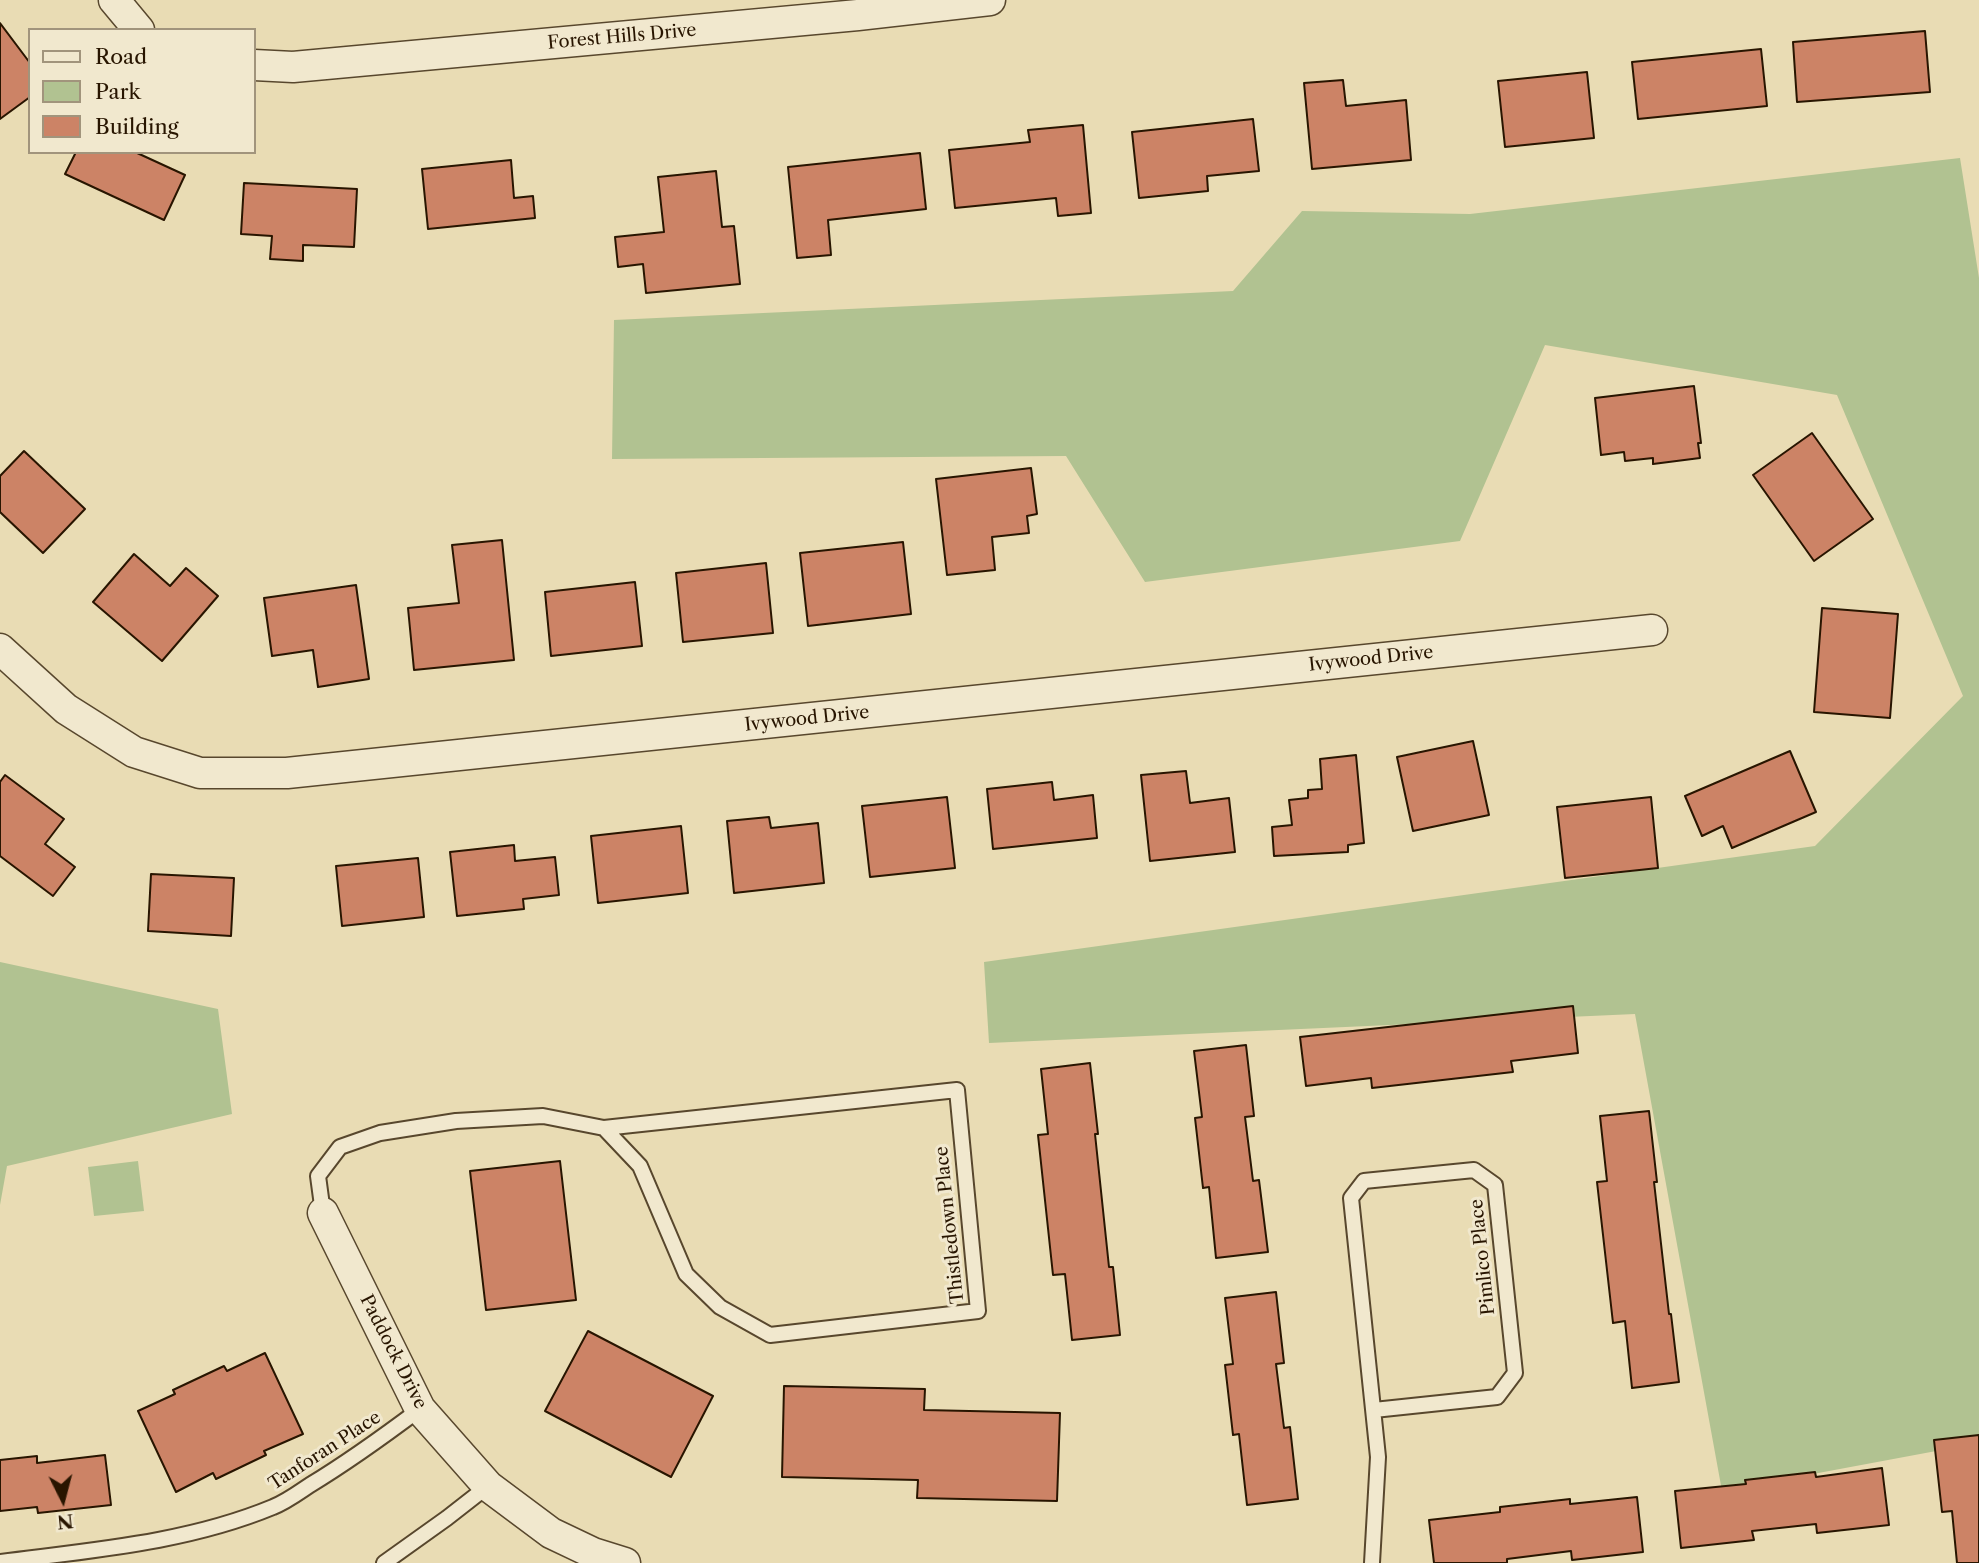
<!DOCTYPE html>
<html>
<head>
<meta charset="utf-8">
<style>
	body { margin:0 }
	#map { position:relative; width:1979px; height:1563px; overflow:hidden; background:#e9dcb4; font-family:"Libre Caslon Text",serif }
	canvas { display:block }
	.legend { position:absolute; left:28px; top:28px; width:228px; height:126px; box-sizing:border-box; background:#f1e8ce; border:2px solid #a1947c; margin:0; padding:9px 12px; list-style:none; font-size:21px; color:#281500 }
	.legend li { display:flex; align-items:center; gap:14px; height:35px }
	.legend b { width:35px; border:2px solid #a1947c }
	.north { position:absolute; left:28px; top:1465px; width:70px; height:70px; -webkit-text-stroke:5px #f1e8ce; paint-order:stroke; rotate:174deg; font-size:19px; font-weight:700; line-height:28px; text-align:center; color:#281500 }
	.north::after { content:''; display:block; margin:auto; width:24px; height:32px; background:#281500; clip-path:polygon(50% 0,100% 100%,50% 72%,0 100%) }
</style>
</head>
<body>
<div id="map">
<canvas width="1979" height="1563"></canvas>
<ul class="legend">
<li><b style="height:9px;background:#f1e8ce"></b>Road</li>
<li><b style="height:19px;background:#b1c291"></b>Park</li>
<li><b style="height:19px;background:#cc8366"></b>Building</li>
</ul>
<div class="north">N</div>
</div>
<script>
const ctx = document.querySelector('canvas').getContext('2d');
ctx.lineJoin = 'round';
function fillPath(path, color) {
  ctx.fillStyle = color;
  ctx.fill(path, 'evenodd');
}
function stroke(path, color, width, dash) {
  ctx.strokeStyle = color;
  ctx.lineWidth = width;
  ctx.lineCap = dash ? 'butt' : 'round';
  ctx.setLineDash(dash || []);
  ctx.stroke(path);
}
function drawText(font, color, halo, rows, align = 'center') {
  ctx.font = font + ' "Libre Caslon Text",serif';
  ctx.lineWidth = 6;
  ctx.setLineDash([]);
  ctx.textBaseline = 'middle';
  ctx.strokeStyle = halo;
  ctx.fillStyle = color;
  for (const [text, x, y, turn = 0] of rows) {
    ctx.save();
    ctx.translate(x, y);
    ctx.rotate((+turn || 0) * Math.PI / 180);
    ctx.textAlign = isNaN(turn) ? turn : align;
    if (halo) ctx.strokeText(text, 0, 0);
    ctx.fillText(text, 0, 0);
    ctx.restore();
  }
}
fillPath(new Path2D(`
	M1960,158L1979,278V1443L1722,1491L1635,1014L989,1043L984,962L1815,846L1963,696L1837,395L1545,345L1460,541L1145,582L1066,456L612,459L614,320L1233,291L1302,211L1470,214Z
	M0,962L218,1009L232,1114L7,1166L0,1205Z
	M138,1161L144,1211L94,1216L88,1167Z`), '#b1c291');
const building = new Path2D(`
	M0,23L30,63V97L0,119Z
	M1925,31L1930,92L1797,102L1793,42Z
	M1761,49L1767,106L1638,119L1632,62Z
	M1587,72L1594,138L1505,147L1498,81Z
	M1343,80L1346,106L1406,100L1411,160L1312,169L1304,83Z
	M1253,119L1259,171L1207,176L1208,191L1139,198L1132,132Z
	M1083,125L1091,213L1058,216L1056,198L955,208L949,150L1030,142L1028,130Z
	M76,152H135L185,175L164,220L65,174Z
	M920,153L926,209L828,220L831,255L797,258L788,167Z
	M511,160L514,198L533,196L535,218L428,229L422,169Z
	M716,171L722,227L734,226L740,284L646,293L643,264L618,267L615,237L664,232L658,177Z
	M244,183L357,189L354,247L303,245V261L270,259L272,236L241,234Z
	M1694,386L1701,443H1698L1700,458L1653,464V458L1625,461L1624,452L1601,455L1595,398Z
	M1812,433L1873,519L1814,561L1753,475Z
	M24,451L85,509L43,553L0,512V476Z
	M1031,468L1037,514L1027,516L1029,533L992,537L995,570L947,575L936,479Z
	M502,540L514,660L414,670L408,608L459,603L452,545Z
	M903,542L911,614L808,626L800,553Z
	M134,554L170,586L186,568L218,596L162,661L93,602Z
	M766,563L773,633L683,642L676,573Z
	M635,582L642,646L551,656L545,592Z
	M356,585L369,679L318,687L313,650L272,656L264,598Z
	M1822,608L1898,614L1890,718L1814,712Z
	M1473,741L1489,815L1413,831L1397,757Z
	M1790,751L1816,812L1732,848L1723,826L1702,836L1685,796Z
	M1356,755L1364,843L1348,845V852L1274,856L1272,827L1292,825L1289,800L1308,798V790L1322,789L1320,759Z
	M1186,771L1190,803L1229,798L1235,852L1150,861L1141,775Z
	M5,775L64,819L45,844L75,867L53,896L0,856V782Z
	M1052,782L1054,800L1093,795L1097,838L993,849L987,789Z
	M947,797L955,868L870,877L862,806Z
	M1651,797L1658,868L1565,878L1557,807Z
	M769,817L771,828L818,823L824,883L734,893L727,821Z
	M681,826L688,893L598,903L591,836Z
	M514,845L515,861L555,857L559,895L523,899L524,909L457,916L450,852Z
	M418,858L424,917L342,926L336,866Z
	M151,874L234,878L231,936L148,931Z
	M1573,1006L1578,1053L1511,1061L1513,1072L1372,1088L1371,1078L1306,1086L1300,1037Z
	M1246,1045L1254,1116L1245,1117L1253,1181L1259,1180L1268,1252L1216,1258L1209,1187L1203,1188L1195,1118L1202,1117L1194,1051Z
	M1090,1063L1098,1134H1095L1109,1267H1113L1120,1335L1072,1340L1065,1274L1053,1275L1038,1135L1048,1134L1041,1069Z
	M1649,1111L1657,1182H1654L1669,1314H1671L1679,1382L1632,1388L1625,1321L1613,1323L1597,1182L1607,1181L1600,1116Z
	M560,1161L576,1300L486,1310L470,1171Z
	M1276,1292L1284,1363L1276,1364L1284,1428L1290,1427L1298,1499L1247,1505L1239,1434L1233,1435L1225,1365L1233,1364L1225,1298Z
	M588,1331L713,1396L671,1477L545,1411Z
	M265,1353L303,1434L264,1451L266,1455L216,1479L213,1473L176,1492L138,1411L175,1394L173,1390L224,1366L227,1371Z
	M784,1386L925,1389L924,1410L1060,1413L1057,1501L917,1498L918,1480L782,1477Z
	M1979,1435V1563H1957L1952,1511L1942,1512L1934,1440Z
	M105,1455L111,1505L38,1513L37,1507L0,1511V1460L37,1456V1463Z
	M1882,1468L1889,1525L1817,1533L1816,1524L1752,1531L1754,1540L1681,1548L1675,1491L1746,1484L1745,1480L1815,1472L1816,1477Z
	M1637,1497L1643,1552L1572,1560L1571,1551L1507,1559V1563H1434L1429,1520L1500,1512V1507L1570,1499V1504Z`);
fillPath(building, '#cc8366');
stroke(building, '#281500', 2);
const service = new Path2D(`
	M323,1213L318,1176L340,1147L380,1133L456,1121L543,1116L604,1128L640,1166L686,1274L720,1307L770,1335L978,1311L957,1090L604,1128
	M0,1562C92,1550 186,1543 273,1507C286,1502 298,1493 310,1485C348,1462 384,1436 420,1409
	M384,1563L447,1518L488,1486
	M1372,1563L1378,1457L1351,1198L1364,1181L1474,1170L1495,1185L1515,1373L1497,1397L1374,1410`);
const minor = new Path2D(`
	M114,0L139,30
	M254,65L293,67L858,15L990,0
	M0,649L66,709L134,752L200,773H287L1652,630
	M323,1213L420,1409L488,1486L551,1533L593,1553L625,1563`);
stroke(service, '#58472d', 18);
stroke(minor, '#58472d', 33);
stroke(service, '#f1e8ce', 14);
stroke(minor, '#f1e8ce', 30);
drawText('18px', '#281500', '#f1e8ce', [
	["Forest Hills Drive",622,37,-5],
	["Ivywood Drive",1371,659,-6],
	["Ivywood Drive",807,719,-6],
	["Thistledown Place",950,1225,-96],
	["Pimlico Place",1483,1257,-96],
	["Paddock Drive",393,1352,63],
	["Tanforan Place",325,1451,-33]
]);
</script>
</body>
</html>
